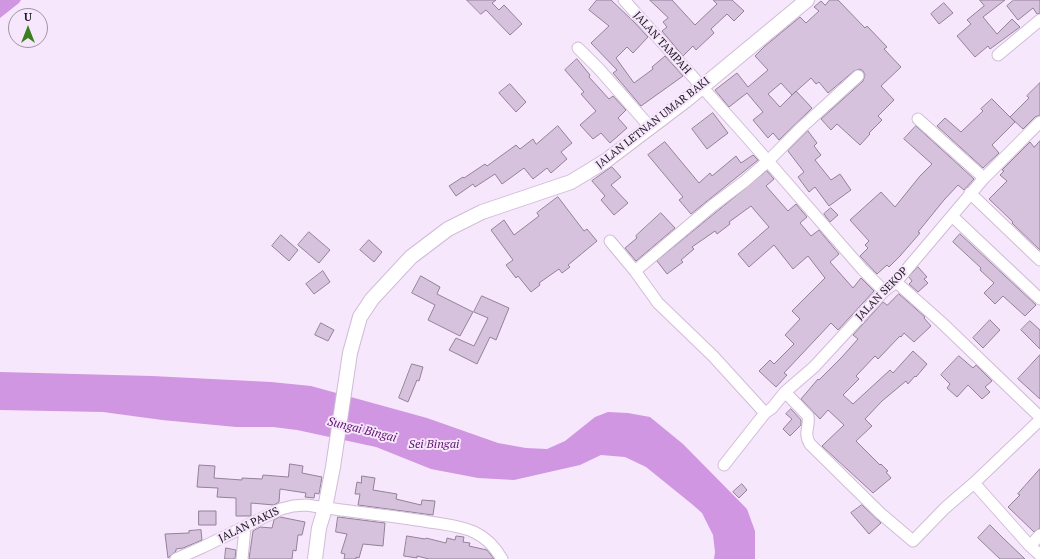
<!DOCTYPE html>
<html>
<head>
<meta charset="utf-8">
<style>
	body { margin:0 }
	#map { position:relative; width:1040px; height:559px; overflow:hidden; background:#f7e7fc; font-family:"PT Serif",serif }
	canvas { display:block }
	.north { position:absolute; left:8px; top:8px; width:40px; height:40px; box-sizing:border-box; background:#f7e7fc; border:1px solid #9f93a3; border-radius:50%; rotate:0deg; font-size:11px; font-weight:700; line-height:16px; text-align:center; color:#1c151e }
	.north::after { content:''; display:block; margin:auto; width:14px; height:18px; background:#3c7f21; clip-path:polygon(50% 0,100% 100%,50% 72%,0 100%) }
</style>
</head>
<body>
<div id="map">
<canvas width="1040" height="559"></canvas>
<div class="north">U</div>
</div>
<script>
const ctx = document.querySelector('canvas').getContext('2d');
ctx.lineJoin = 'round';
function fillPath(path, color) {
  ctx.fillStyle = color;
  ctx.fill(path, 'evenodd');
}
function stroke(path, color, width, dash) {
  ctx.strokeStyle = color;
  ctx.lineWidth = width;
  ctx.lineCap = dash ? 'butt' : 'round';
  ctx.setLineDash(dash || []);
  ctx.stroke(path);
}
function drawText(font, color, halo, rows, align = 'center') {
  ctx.font = font + ' "PT Serif",serif';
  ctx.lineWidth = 4;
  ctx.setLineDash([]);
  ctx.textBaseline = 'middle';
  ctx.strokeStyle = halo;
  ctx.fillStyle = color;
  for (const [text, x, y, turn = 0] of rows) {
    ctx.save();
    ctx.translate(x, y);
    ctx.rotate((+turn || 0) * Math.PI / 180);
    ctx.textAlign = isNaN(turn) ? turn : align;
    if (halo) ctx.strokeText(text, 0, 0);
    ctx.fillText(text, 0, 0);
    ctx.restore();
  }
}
fillPath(new Path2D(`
	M0,0H21L19,3L0,18Z
	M0,372L152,376L271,382L311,386L427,418L498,443L526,448L547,449L565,441L595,417L608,412L628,413L650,417L683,444L747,509L755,531V559H714L715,552L713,535L702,513L693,505L646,467L625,457L601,455L580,465L514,480L478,478L431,469L376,447L297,430L273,427H236L162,420L103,412L0,410Z`), '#d096e1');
const building = new Path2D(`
	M467,0H496L492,3L499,10L504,5L522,24L510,35L486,10L481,14Z
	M597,0H611L633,21L648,37L633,53L627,47L616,58L634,83L653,69L652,67L665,56L683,76L641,106L613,73L617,70L591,43L609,26L589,10Z
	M650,0H672L695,25L717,4L713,0H732L744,11L734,21L727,14L711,29L714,33L696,50L693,46L683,56L662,31L667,27L663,22L668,18Z
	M830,0H838L865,28L867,26L887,47L884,49L901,67L881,86L894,100L878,116L882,120L869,133L870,134L860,145L837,124L831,130L821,119L863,81L865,75L863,71L860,69L854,71L828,93L819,82L816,84L811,78L792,95L781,83L768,94L780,107L796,91L812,108L779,140L773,133L768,138L753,120L763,112L747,93L729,107L715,90L737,73L748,87L768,70L755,56L765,46L800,17L806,23L819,11L814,7L821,1L825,5Z
	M980,0H1005L983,17L997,34L1012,19L1020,27L990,49L988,46L975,57L957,36L971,24L967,20L984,6Z
	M1014,0H1040V13L1037,14L1033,8L1018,20L1007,6Z
	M944,3L953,13L939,24L931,14Z
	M577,59L590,75L589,77L609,99L613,96L626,110L618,118L627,128L610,143L601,133L593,139L580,125L596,111L581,94L584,92L565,70Z
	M1040,83V115L1035,117L1023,129L1010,117L1029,98L1027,96Z
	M510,84L526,102L516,112L499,93Z
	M992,99L1015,122L992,145L999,153L983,168L937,126L945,118L961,132L983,111L981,109Z
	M713,113L728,133L707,149L692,129Z
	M558,126L572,143L561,152L567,159L551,173L547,168L533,179L524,168L502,184L495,174L475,187L473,184L456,196L449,186L463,177L464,178L485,164L487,166L516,145L520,149L533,139L536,144Z
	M916,126L974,179L964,190L958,185L944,200L918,232L920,233L900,256L889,267L887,265L877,274L860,256L868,248L865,245L869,241L850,220L881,192L895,207L920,176L932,164L904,139Z
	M808,131L817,143L814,146L821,155L815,160L831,180L840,174L851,190L829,206L815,187L809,192L798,177L804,172L788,151Z
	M1040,141V250L1012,223L1013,222L989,199L1007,181L1000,175L1004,171L1002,170L1030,142L1034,147Z
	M665,142L699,183L710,173L712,176L736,156L741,163L753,155L758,160L691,214L679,200L683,197L648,155Z
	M612,167L621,177L611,185L628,203L614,215L601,200L605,196L592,181Z
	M767,171L774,179L766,186L788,211L796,204L807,217L800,223L811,236L819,230L839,254L830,262L853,288L861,278L874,291L838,330L831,323L784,373L787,375L776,387L759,371L770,360L774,364L794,344L785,335L800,319L792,311L825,278L808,256L793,269L774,245L749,267L738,254L769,227L751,206L729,222L730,224L717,234L715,231L692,247L694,249L681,260L683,262L667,274L657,261Z
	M558,197L584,231L587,229L597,241L568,265L570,267L562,273L559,269L539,283L540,285L531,292L518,276L516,278L506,265L513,260L491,230L504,220L514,235L539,216L537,213Z
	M831,208L838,215L830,222L824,214Z
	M661,213L675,228L636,261L625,248L637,238L636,236Z
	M309,232L330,250L319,263L298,245Z
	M960,234L1036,305L1025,316L1003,296L995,304L984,293L994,283L980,270L981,268L953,242Z
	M281,235L298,250L289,261L272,246Z
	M369,240L382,252L374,262L360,250Z
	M918,267L927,277L924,279L928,283L918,292L909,284L912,281L909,277Z
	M323,271L330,282L314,294L306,284Z
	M421,276L440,287L437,294L473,312L460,336L428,320L435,305L412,293Z
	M899,294L925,317L924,318L931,326L914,342L904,333L901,337L900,336L878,359L875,356L856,376L859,379L843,395L853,404L890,370L893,373L913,351L927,364L916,377L915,376L908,384L906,381L882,401L865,419L872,426L856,441L880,465L881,464L888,471L886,472L891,478L873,493L822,446L844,425L828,410L820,419L801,399L818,379L819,380L841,358L858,339L853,335L883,302L887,305Z
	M482,296L509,308L496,340L490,337L477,364L449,350L456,338L474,346L488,318L474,312Z
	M990,320L1000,330L983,348L973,338Z
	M1030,321L1040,330V349L1021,330Z
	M321,323L334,330L328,341L315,335Z
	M1040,355V399L1018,379Z
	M959,356L973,368L976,365L992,381L985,387L990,392L982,399L968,385L957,397L947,388L950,384L941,375Z
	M412,364L423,367L419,381L417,380L408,402L399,398Z
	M791,409L801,420V425L790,436L783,429L792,419L786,414Z
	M290,464L303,466L302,473L322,477L319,494L315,493L314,498L305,497L306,493L280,489L279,502L274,505L251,503V516H236V498L217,497L218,488L197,487L199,465L215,466L214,478L242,480V478L262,479L263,475L288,477Z
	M1040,469V528L1034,532L1008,507L1020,495L1018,494Z
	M362,476L375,478L373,490L397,494L396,499L421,505L422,500L435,501L433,515L358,505L360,494H355L357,482L361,483Z
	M742,484L747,490L739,498L733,492Z
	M862,505L881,523L869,534L851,513Z
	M199,511H216V525H199Z
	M280,517L305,522L302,535H298L296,551L293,550L292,559H249L253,531L260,527L272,528L274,520Z
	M338,517L385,523L383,546L363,544L359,558L356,557V559H344L345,554L341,553L347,534L336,532Z
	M990,525L1003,538L1025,559H1000L978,538Z
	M201,530L202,540L183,548L176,549V551L168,558L165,534L189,533V531Z
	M407,536L425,539L426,538L446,543L447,538L455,540L456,536L464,537L463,542L470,543L469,546L487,550L494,559H429L417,556V558L404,556Z
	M226,548L236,550L235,559H225Z`);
fillPath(building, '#d6c2dc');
stroke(building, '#938099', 1);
const minor = new Path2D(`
	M624,0L746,136L863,270L884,291
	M578,48L599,69L650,127
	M998,55L1040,20
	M918,119L984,178
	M970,193L1040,260
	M952,216L1040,299
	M610,241L635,271L658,303L713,356L765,413
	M635,271L712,206L745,181L768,161L802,127L858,76
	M896,282L941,322L1040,417
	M785,392L808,416C810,427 803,433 810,444L880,513L913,541L945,508L974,483L1040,420
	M724,465L765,413L772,408L785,392L814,367L884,291L896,282L984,178L1040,122
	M974,483L1030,546L1040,555
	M1030,546L1040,535
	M176,559L203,547L281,509L293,506L306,505C345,511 384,515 424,521C440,524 459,525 474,532C487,538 495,547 502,559
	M242,559L245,527`);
const tertiary = new Path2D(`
	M315,559L319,528L325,508L333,467L350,353L360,317L372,299L411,257L448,229L482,212L571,182L607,160L685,101L807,0`);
stroke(minor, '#d0bcd6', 13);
stroke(tertiary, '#d0bcd6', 16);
stroke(minor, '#fff', 11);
stroke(tertiary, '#fff', 14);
drawText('11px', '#1c151e', '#f7e7fc', [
	["JALAN TAMPAH",662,43,48],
	["JALAN LETNAN UMAR BAKI",653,123,-38],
	["JALAN SEKOP",882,294,-46],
	["JALAN PAKIS",249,525,-26]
]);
drawText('italic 12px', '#5b126d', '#f7e7fc', [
	["Sungai Bingai",362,430,14],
	["Sei Bingai",434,445]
]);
</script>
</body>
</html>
